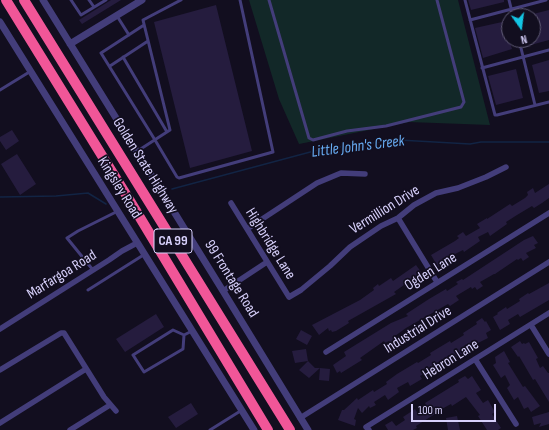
<!DOCTYPE html>
<html>
<head>
<meta charset="utf-8">
<style>
	body { margin:0 }
	#map { position:relative; width:549px; height:430px; overflow:hidden; background:#120e1f; font-family:"Sofia Sans Condensed",sans-serif }
	canvas { display:block }
	.north { position:absolute; left:501px; top:8px; width:40px; height:40px; box-sizing:border-box; background:#120e1f; border:1px solid #615c77; border-radius:50%; rotate:166deg; font-size:11px; font-weight:700; line-height:16px; text-align:center; color:#d7d0fb }
	.north::after { content:''; display:block; margin:auto; width:14px; height:18px; background:#13c5e4; clip-path:polygon(50% 0,100% 100%,50% 72%,0 100%) }
	.scale { position:absolute; left:411px; top:404px; width:85px; height:18px; box-sizing:border-box; border:2px solid #d7d0fb; border-top:0; padding-left:5px; font-size:12px; line-height:14px; white-space:nowrap; color:#d7d0fb; -webkit-text-stroke:3px #120e1f; paint-order:stroke }
</style>
</head>
<body>
<div id="map">
<canvas width="549" height="430"></canvas>
<div class="north">N</div>
<div class="scale">100 m</div>
</div>
<script>
const ctx = document.querySelector('canvas').getContext('2d');
ctx.lineJoin = 'round';
function fillPath(path, color) {
  ctx.fillStyle = color;
  ctx.fill(path, 'evenodd');
}
function stroke(path, color, width, dash) {
  ctx.strokeStyle = color;
  ctx.lineWidth = width;
  ctx.lineCap = dash ? 'butt' : 'round';
  ctx.setLineDash(dash || []);
  ctx.stroke(path);
}
function drawText(font, color, halo, rows, align = 'center') {
  ctx.font = font + ' "Sofia Sans Condensed",sans-serif';
  ctx.lineWidth = 3.5;
  ctx.setLineDash([]);
  ctx.textBaseline = 'middle';
  ctx.strokeStyle = halo;
  ctx.fillStyle = color;
  for (const [text, x, y, turn = 0] of rows) {
    ctx.save();
    ctx.translate(x, y);
    ctx.rotate((+turn || 0) * Math.PI / 180);
    ctx.textAlign = isNaN(turn) ? turn : align;
    if (halo) ctx.strokeText(text, 0, 0);
    ctx.fillText(text, 0, 0);
    ctx.restore();
  }
}
fillPath(new Path2D(`
	M249,0H458L490,125L409,122L299,144L279,99Z`), '#122828');
stroke(new Path2D(`
	M172,189L314,151L331,148L399,140L470,144L481,142H549
	M0,197L56,196L88,193L106,204`), '#122444', 1.5);
fillPath(new Path2D(`
	M111,0H121L82,24L79,20Z
	M468,0H504V2L471,10Z
	M216,5L252,151L190,168L154,22Z
	M549,10V40L527,46L526,40H533V14Z
	M502,22H504L512,49L483,58L475,28Z
	M549,60V91L539,93L532,65Z
	M516,69L523,98L496,105L488,76Z
	M12,130L19,141L6,150L0,141V137Z
	M17,154L36,184L20,195L1,164Z
	M549,184V198L542,203L534,208L532,206L517,215L506,222L507,224L490,236L488,232L478,237L480,241L464,252L463,250L447,258L448,260L438,267L431,255L455,241L459,238L457,236L463,232L466,236L480,228L477,224L487,218V219L510,204L512,206L525,198L528,195L527,192L533,188L535,193Z
	M533,236L538,243L534,245L536,248L526,253L529,257L523,261L521,258L518,260L517,259L495,274H494L480,282L483,286L477,290L475,287L472,289L471,287L456,296L459,300L450,306L448,304L406,328L395,336L397,339L391,343L389,341L385,343L384,341L360,358L362,360L341,373L340,371L337,373L333,365L346,356L344,352L391,323L408,316L406,314L429,299L446,289L447,291L458,284L456,282L462,279L463,280L524,240Z
	M416,265L424,276L405,287L404,285L394,292L396,294L348,321L349,323L336,331L332,332L331,330L329,331L328,328L319,335L312,325L360,300L374,290L373,288L378,284L379,286L391,278L393,281Z
	M549,283V300L520,317L518,314L508,320L510,324L500,330L493,317L498,314L497,313L506,307L507,309L520,301L519,299L528,293L529,294Z
	M156,314L164,327L125,352L116,339Z
	M482,318L485,322L486,321L491,330L486,333L488,338L476,344L474,341L464,347L466,351L454,359L452,355L443,360L442,362L444,365L430,373L429,371L420,376L422,379L410,386L408,382L397,388L399,392L388,400L385,395L374,402L376,405L370,408L369,406L362,413L358,408L354,419L356,420L355,426L338,420L342,410H344L357,398L358,400L373,390L374,392L387,384L386,382L397,374L417,362L418,363L431,355L430,353L450,341L451,343L464,335L463,333L477,324L476,322Z
	M301,330L312,336L307,345L296,339Z
	M520,341L522,344L524,343L525,344L529,342L538,358L536,359L540,368L543,366L548,373H549V402L535,379L533,380L519,356L518,357L511,347Z
	M306,349L308,361L295,363L292,351Z
	M504,351L510,362L508,363L523,387L525,386L540,406L531,412L528,407L524,409L518,397L514,400L507,388L510,385L505,375L501,378L493,365L496,363L495,357Z
	M308,361L315,368H320L309,378L299,370Z
	M320,368L330,369L329,381L319,380Z
	M465,376L468,379L472,376L481,390L476,393L483,403L488,400L495,412L492,414L501,428L498,430H487L478,416L480,415L466,397L452,406L451,404L438,411V412L416,426L417,428L413,430H388L385,425L392,421L396,426L405,420L403,417L415,409L418,414L428,408L425,403L459,382L458,380Z
	M191,403L198,414L176,428L168,417Z
	M549,412V424L539,427L541,423L534,425L532,417Z
	M457,416L460,430H448L446,418Z`), '#251c3e');
stroke(new Path2D(`
	M71,0L81,15L106,0
	M89,0L94,7
	M269,0L309,138L313,140L347,131L386,126L461,107L464,102L437,0
	M465,0L495,115H497L549,102
	M509,0L513,16
	M117,16L129,35
	M470,20L546,0
	M144,25L101,53L155,140L177,177L179,178L273,152L240,0
	M519,40L535,105
	M123,57L167,132
	M110,66L148,41
	M482,68L549,50
	M0,90L31,71
	M136,152L170,130L143,20L181,0
	M93,270L67,238L78,231L118,211
	M88,290L145,254
	M184,335L183,349L144,372L133,355L173,330L184,335L192,331
	M210,430L242,410`), '#433d7a', 3);
stroke(new Path2D(`
	M231,203L289,297L301,290L330,266L350,247L381,226L398,218L414,205L436,193L458,188L486,177L506,167
	M398,218L437,282
	M247,229L317,183L341,173L365,174
	M223,291L267,262
	M531,325L549,354
	M0,329L109,260L122,251L137,243
	M326,352L549,213
	M475,359L516,424
	M0,370L61,333H64L104,397L116,411
	M300,418L549,262
	M0,423L86,369
	M70,430L110,405
	M369,430L366,427L549,313`), '#433d7a', 5.5);
stroke(new Path2D(`
	M43,0L223,291L308,430
	M0,22L254,430
	M70,44L142,0`), '#433d7a', 7);
stroke(new Path2D(`
	M6,0L130,201L268,430
	M24,0L290,430`), '#f15698', 10);
for (const [x, y, w] of [
	[173,241,38]
]) {
  const box = new Path2D();
  box.roundRect(x - w / 2, y - 12, w, 24, 3);
  ctx.fillStyle = '#120e1f';
  ctx.fill(box);
  stroke(box, '#d7d0fb', 1);
}
drawText('bold 14px', '#d7d0fb', null, [
	["CA 99",173,241]
]);
drawText('15px', '#d7d0fb', '#120e1f', [
	["Golden State Highway",145,166,58],
	["Kingsley Road",119,188,58],
	["Vermillion Drive",385,210,-32],
	["Highbridge Lane",270,244,58],
	["Ogden Lane",431,272,-32],
	["Marfargoa Road",62,275,-32],
	["99 Frontage Road",231,279,58],
	["Industrial Drive",418,330,-32],
	["Hebron Lane",451,360,-32]
]);
drawText('italic 16px', '#67abf2', '#120e1f', [
	["Little John's Creek",358,147,-7]
]);
</script>
</body>
</html>
